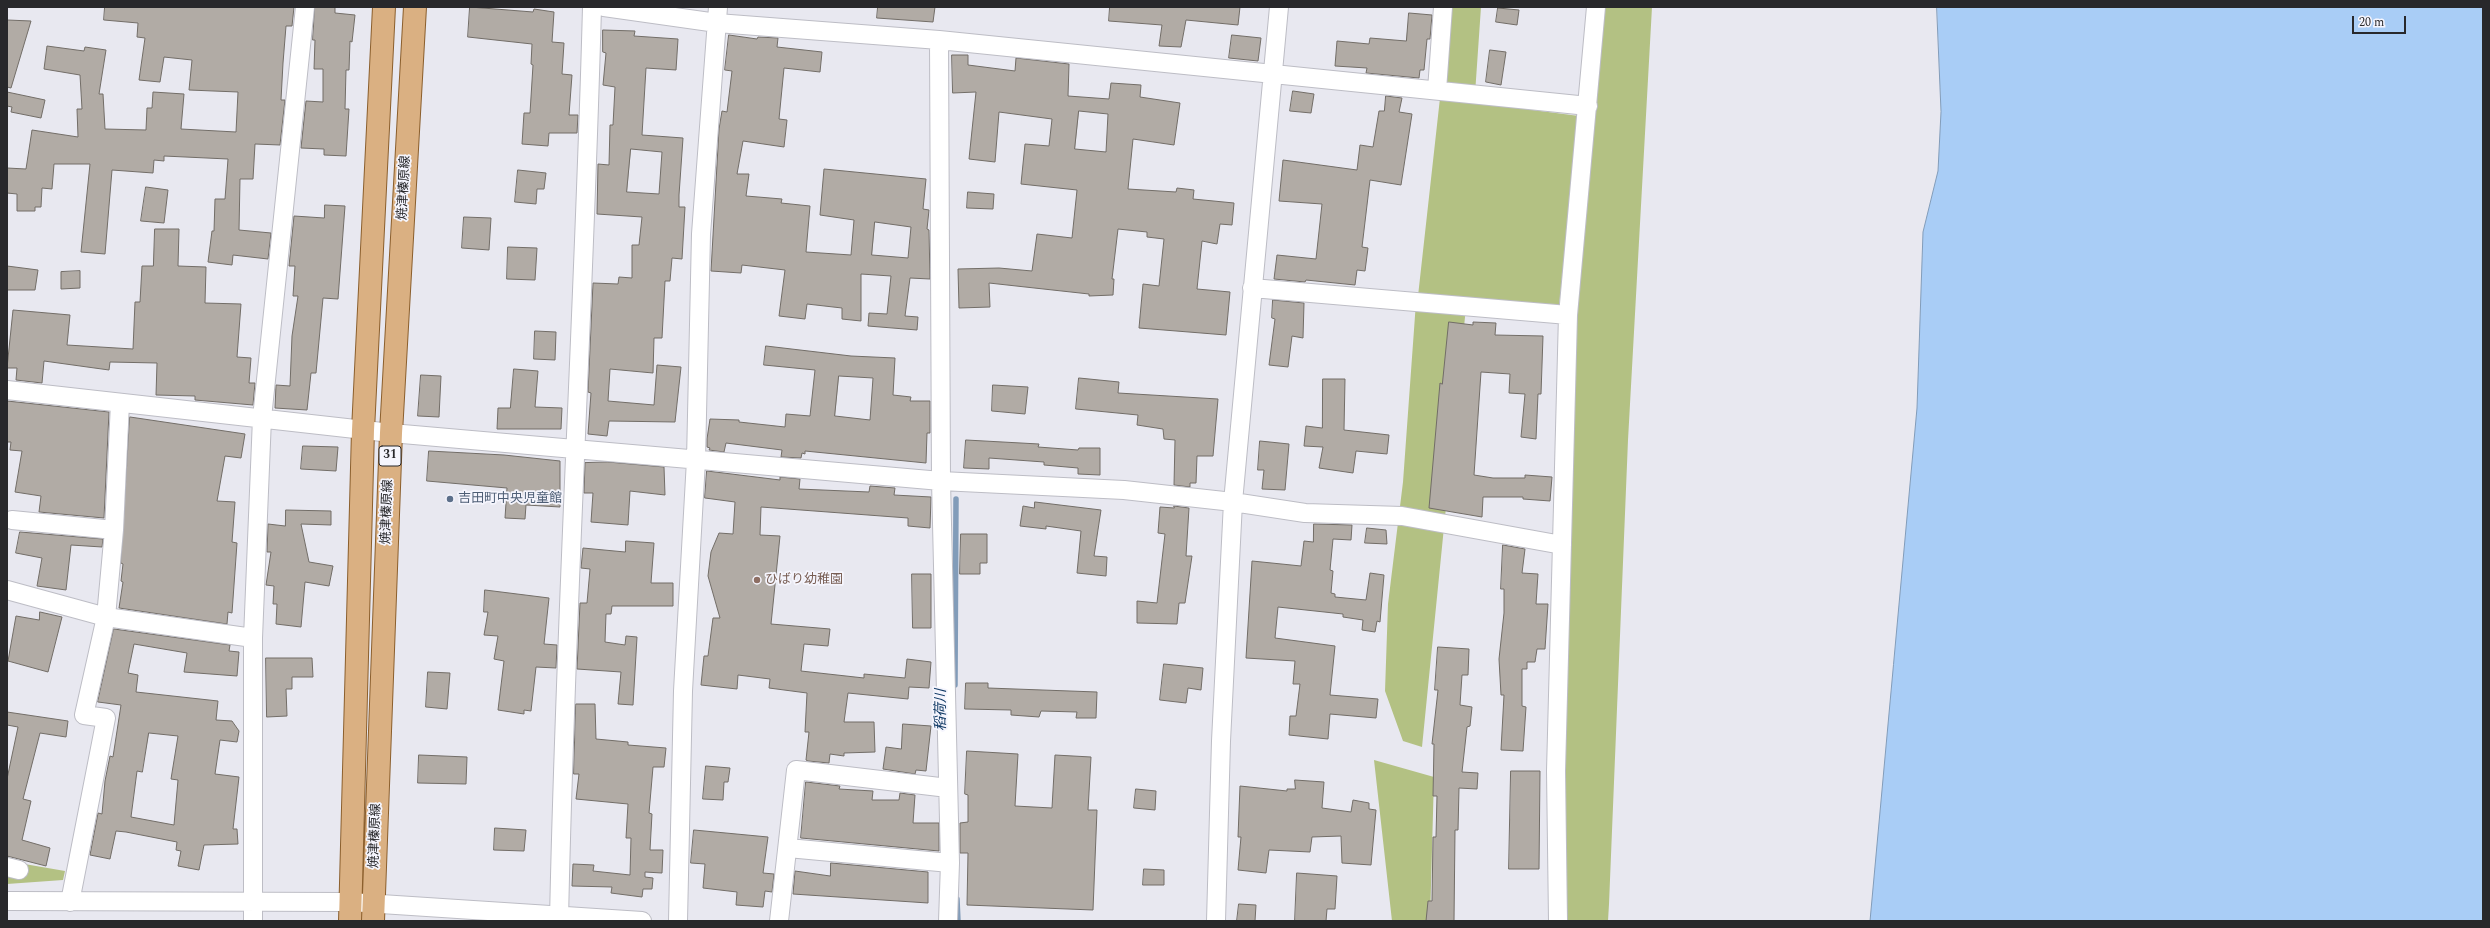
<!DOCTYPE html>
<html>
<head>
<meta charset="utf-8">
<style>
	body { margin:0 }
	#map { position:relative; width:2490px; height:928px; overflow:hidden; background:#e8e8f0; font-family:Spectral,serif }
	canvas { display:block }
	.frame { position:absolute; inset:0; border:8px solid #28282b; pointer-events:none }
	.scale { position:absolute; left:2352px; top:16px; width:54px; height:18px; box-sizing:border-box; border:2px solid #28282b; border-top:0; padding-left:5px; font-size:12px; line-height:14px; white-space:nowrap; color:#28282b; -webkit-text-stroke:3px #f5f5fd; paint-order:stroke }
</style>
</head>
<body>
<div id="map">
<canvas width="2490" height="928"></canvas>
<div class="frame"></div>
<div class="scale">20 m</div>
</div>
<script>
const ctx = document.querySelector('canvas').getContext('2d');
ctx.lineJoin = 'round';
function fillPath(path, color) {
  ctx.fillStyle = color;
  ctx.fill(path, 'evenodd');
}
function stroke(path, color, width, dash) {
  ctx.strokeStyle = color;
  ctx.lineWidth = width;
  ctx.lineCap = dash ? 'butt' : 'round';
  ctx.setLineDash(dash || []);
  ctx.stroke(path);
}
function drawText(font, color, halo, rows, align = 'center') {
  ctx.font = font + ' Spectral,"Noto Sans JP",serif';
  ctx.lineWidth = 3.5;
  ctx.setLineDash([]);
  ctx.textBaseline = 'middle';
  ctx.strokeStyle = halo;
  ctx.fillStyle = color;
  for (const [text, x, y, turn = 0] of rows) {
    ctx.save();
    ctx.translate(x, y);
    ctx.rotate((+turn || 0) * Math.PI / 180);
    ctx.textAlign = isNaN(turn) ? turn : align;
    if (halo) ctx.strokeText(text, 0, 0);
    ctx.fillText(text, 0, 0);
    ctx.restore();
  }
}
fillPath(new Path2D(`
	M1443,7H1481L1475,94L1437,90Z
	M1604,7H1652L1628,440L1609,904L1608,921H1559L1568,315Z
	M1440,98L1579,116L1559,306L1418,296Z
	M1416,302L1466,307L1422,747L1403,741L1385,691L1388,604L1403,482Z
	M1374,760L1434,777L1430,921H1392Z
	M7,861L65,871L63,880L7,884Z`), '#b3c183');
const water = new Path2D(`
	M1937,7H2483V921H1870L1917,408L1923,232L1938,171L1941,112Z`);
fillPath(water, '#a9cdf6');
stroke(water, '#829cb9', 1);
stroke(new Path2D(`
	M955,685L956,499
	M957,899L958,921`), '#829cb9', 5.5);
const building = new Path2D(`
	M105,7H294L292,26H286L283,63L281,100H285L280,145L255,144L253,179H240L239,230L271,233L268,259L233,255L232,265L208,262L212,231H214L215,199H225L228,159L164,156V161L154,160L153,173L112,170L105,254L81,252L90,164H54L52,189L42,188L41,207H35V211H17V194L7,193V168L26,169L32,130L78,137L77,109H82L80,75L44,69L47,46L84,51L85,47L106,50L99,94H103L105,129L146,130L147,108H152L153,92L184,94L181,129L236,132L238,92L189,90L192,60L164,57L160,82L139,80L145,38L137,37L138,23L104,20Z
	M315,7H335V13L355,15L352,42L350,41L349,70H346L345,109H349L346,156L324,155V149L301,148L306,101L323,102V69H314L315,40H313Z
	M470,7L533,12L534,9L554,12L552,42L564,43L562,74L572,75L569,115H578L577,133H549L548,146L522,144L524,113H530L533,65L531,64L532,44L468,37Z
	M878,7H935L933,22L877,18Z
	M1110,7H1240L1238,25L1186,20L1181,47L1159,46L1162,25L1109,21Z
	M1498,8L1519,10L1517,25L1496,22Z
	M1409,13L1432,15L1430,39H1427L1424,70H1420L1419,78L1366,73L1367,68L1335,66L1337,41L1369,44L1370,38L1406,41Z
	M7,20L31,21L11,88L7,87Z
	M603,30L635,31L634,36L678,39L676,70L646,68L642,135L683,138L679,195V207H685L682,259L672,258L670,281H665L662,338H654L653,373L610,369L608,401L654,405L657,365L681,367L675,422L609,421L607,436L588,434L591,393L588,392L593,283L618,284L619,277L632,278V245H639L642,217L597,214L598,164L609,165L610,125H613L615,87L603,85L606,53L603,52ZM631,149L662,152L659,194L627,192Z
	M729,35L757,39L758,37L778,38L777,47L822,52L820,72L784,68L779,119L787,120L784,147L743,141L737,174H749L746,196L782,199L781,203L810,206L806,252L851,255L854,220L820,215L824,169L926,179L923,209L929,210L927,229L929,230L930,279L910,278L905,316L918,317L917,330L868,326L869,313L887,314L891,276L861,274V321L842,319V308L807,304L805,319L779,316L785,270L742,265L741,273L711,271L719,129L722,111L727,112L732,71L725,70ZM875,222L911,227L908,258L872,255Z
	M1232,35L1261,38L1258,61L1229,58Z
	M1490,50L1506,52L1501,85L1486,82Z
	M952,55H968V65L1015,71L1016,58L1069,64L1068,96L1109,99L1111,83L1141,85L1140,97L1180,103L1174,145L1133,139L1128,189L1176,192L1177,188L1194,190L1193,199L1234,203L1232,225L1220,224L1217,244L1202,241L1197,289L1230,292L1226,335L1139,328L1143,284L1159,286L1164,239L1147,237V232L1118,229L1112,279H1114L1113,295L1089,296V294L989,283L990,307L959,308L958,269L999,268L1032,271L1037,234L1072,238L1077,190L1021,184L1025,144L1049,146L1052,119L999,112L995,162L969,159L976,92L953,93ZM1079,111L1108,114L1106,152L1075,149Z
	M1293,91L1314,94L1311,113L1290,111Z
	M7,92L45,100L41,118L11,112L12,107L7,106Z
	M1386,96L1402,98L1399,112L1412,114L1401,185L1370,180L1362,247L1368,248L1365,271L1357,270L1355,285L1306,280L1305,282L1274,279L1277,255L1316,259L1322,204L1279,201L1283,160L1357,170L1360,145L1373,147L1379,111H1384Z
	M518,170L546,173L544,189H537L536,204L515,202Z
	M146,187L168,190L164,223L141,221Z
	M968,192L994,194L993,209L967,208Z
	M325,205L345,206L338,299L323,298L316,373H311L307,410L275,408L276,385L290,386L292,336L298,296H293L295,266H289L294,216L324,218Z
	M464,217L491,218L489,250L462,248Z
	M155,229H179L178,266L206,267L205,303L241,304L237,357L251,358L249,383H255L253,405L195,400V396L156,395L157,363L110,362L109,370L44,361L42,383L16,380L17,368H7L13,310L70,315L67,345L133,349L135,302H140L142,266H153Z
	M508,247L537,248L535,280L507,279Z
	M7,266L38,270L35,290H7Z
	M80,271V288L61,289V272Z
	M1273,300L1304,303L1303,338L1292,336L1288,367L1269,365L1275,319L1272,318Z
	M1449,322L1473,325V322L1496,323L1495,335L1543,336L1541,394H1538L1536,439L1521,437L1525,394L1509,393L1510,374L1481,372L1474,475L1493,478H1525V475L1552,477L1550,501L1523,499V497H1483L1482,517L1429,508L1440,383L1442,384Z
	M535,331L556,332L555,360L534,359Z
	M766,346L851,356L895,358L893,395L911,397L910,401H930V433H927L926,463L805,451V454L802,453L801,458L781,457L782,450L726,443L724,452L709,450L710,448L707,447V439L710,419L739,420V422L785,427L786,414L810,416L815,370L764,365ZM839,376L873,378L870,420L835,416Z
	M514,369L538,371L535,407L562,408L561,429H497L498,408H510Z
	M421,375L441,376L439,417L418,416Z
	M1079,378L1119,382L1118,393L1218,399L1213,456H1197L1196,483H1190V487L1174,485L1175,440L1164,439L1163,429L1137,425L1138,415L1076,409Z
	M1323,379H1345L1344,430L1389,435L1387,454L1356,451L1353,473L1319,468L1323,447L1304,446L1306,426L1322,428Z
	M993,385L1028,387L1025,414L992,411Z
	M7,401L109,412L104,518L39,512L41,496L15,492L22,451L10,450L11,442H7Z
	M130,417L245,434L241,458L225,456L217,501L235,502L232,542L237,543L232,613L228,612L227,624L119,608L123,582L121,581L123,564L121,563Z
	M966,440L1039,444L1038,447L1078,450L1079,448H1100V475L1078,474V468L1044,465V462L989,458V469L964,468Z
	M1260,441L1289,444L1285,490L1262,489L1264,470H1258Z
	M303,446L338,447L336,471L301,469Z
	M429,451L504,455L560,461V507L526,505L525,519L505,518L507,488L427,481Z
	M608,462L664,467L665,495L630,491L628,525L591,522L593,493H584L585,463Z
	M707,471L780,480V477L800,479L799,489L869,492L870,486L895,488L894,495L931,497L930,528L908,526V518L761,507L760,535L780,536L771,624L830,629L828,646L804,644L801,671L864,678V674L905,678L907,659L931,662L929,688L909,687L908,699L848,693L844,722H874L875,752L844,753V756L830,754L829,763L808,761L806,760L809,732H805L807,693L769,688L770,679L738,675L737,689L701,685L704,656H708L713,618H720L708,576L711,552L719,533L733,534L735,502L705,498Z
	M1035,502L1101,510L1094,556L1107,557L1106,576L1077,573L1081,531L1046,526V529L1020,526L1023,506L1034,508Z
	M1174,506L1189,508L1186,556H1192L1185,603H1179L1177,624L1137,623V601L1157,603L1165,534L1158,533L1160,507L1174,508Z
	M286,510L331,511V525L301,524L309,562L333,566L329,586L305,582L301,627L276,624L277,604H273L274,586L266,585L271,552H267L268,524L285,526Z
	M1314,524L1352,525L1351,540L1333,539L1330,570L1333,571L1331,593L1335,594V597L1366,600L1370,573L1384,575L1380,622L1377,621L1375,632L1362,630L1363,620L1343,617V614L1278,607L1275,638L1335,646L1330,695L1378,699L1376,718L1330,714L1328,739L1289,735L1290,716H1296L1300,684H1293L1295,661L1246,658L1252,561L1301,566L1304,541L1313,542Z
	M1367,528L1386,530L1387,544L1365,543Z
	M20,532L103,539L102,547L71,545L66,590L37,586L42,558L16,553Z
	M961,534H987V563H980V574H960Z
	M626,541L654,543L651,583H673V606H612L611,614H606L605,642L625,645L626,636L637,637L633,705L618,704L621,672L577,669L580,603H587L590,569L581,568L583,548L625,552Z
	M1503,545L1525,549L1522,573L1538,574L1536,604H1548L1545,649H1537L1535,662H1527V669H1522V706L1526,707L1523,751L1501,750L1504,695H1501L1499,659L1504,613V589H1501Z
	M912,574H931V628H913Z
	M485,590L549,598L544,644L557,645L556,668L536,667L531,711L524,710V714L498,710L504,661L494,659L498,636L484,635L488,612H484Z
	M40,612L62,617L48,672L8,661L16,616L39,620Z
	M114,629L230,645L229,651L239,652L237,676L184,672L187,653L134,644L128,673L138,675L136,692L218,701L216,720L232,721L239,731L237,742L220,740L215,774L239,777L233,829H237L238,844L204,845L199,870L178,866L181,851L176,850L177,842L126,832L116,831L110,859L90,855L98,813L102,814L105,781L110,756L113,757L121,705L98,702ZM149,733L178,736L171,779L178,780L174,825L131,817L137,771L142,772Z
	M1438,647L1469,649L1468,675H1462L1460,705L1472,707L1470,726L1467,727L1462,772L1478,773L1477,789L1459,788L1458,830H1455L1454,921H1426L1428,901H1432L1433,837H1436L1437,796H1433L1434,744H1432L1438,690H1435Z
	M266,658H312L313,677H292V689H286L287,716L267,717Z
	M1164,664L1203,668L1201,690L1188,688L1186,703L1160,700Z
	M428,672L450,673L447,709L426,707Z
	M966,683H988V688L1097,692L1096,718H1076L1077,712L1041,711L1039,717L1011,715V710L965,709Z
	M576,704H595L596,739L628,742V745L666,748L664,767H653L649,813L652,814L650,850H663L662,873L645,872V877L653,878L652,889H643L642,897L611,893L612,887L572,886L573,864L594,865L593,871L630,875L631,838H626L628,804L576,799L579,774H574Z
	M7,712L68,721L66,737L40,733L23,799L31,801L22,840L50,848L46,866L7,856V779L18,727L7,725Z
	M903,724L931,726L926,771L916,770L915,774L883,769L886,747L901,749Z
	M967,751L1018,754L1015,806L1052,808L1055,755L1091,757L1088,810H1097L1093,910L967,905L968,853H960V823L968,822V795L965,794Z
	M419,755L467,757L466,784L418,783Z
	M706,766L730,768L728,782H724L723,800L703,799Z
	M1511,771H1540L1539,869H1509Z
	M1295,780L1324,782L1322,808L1351,812L1353,800L1369,803V809L1376,810L1371,865L1342,863L1341,836L1312,837L1310,852L1269,850L1266,873L1238,870L1241,837H1238L1240,786L1287,791V789H1295Z
	M806,782L840,786L839,789L873,791L872,800H899L900,793L915,795L913,823H939V851L801,838Z
	M1136,789L1156,791L1155,810L1134,808Z
	M495,828L526,830L524,851L494,850Z
	M694,830L768,837L763,873L774,874L772,892L765,891L763,907L736,905L737,892L703,888L705,864L691,863Z
	M831,863L928,872V903L793,894L795,871L830,876Z
	M1144,869L1164,870V885H1143Z
	M1297,873L1337,876L1335,909H1327L1326,921H1295Z
	M1239,904L1256,905L1255,921H1237Z`);
fillPath(building, '#b1aba5');
stroke(building, '#726d67', 1);
const minor = new Path2D(`
	M604,7L717,23L939,40L1588,106
	M939,40L941,481L950,863L948,921
	M1437,90L1443,7
	M1252,288L1568,315
	M7,390L391,433L941,481L1124,490L1233,502L1305,513L1402,516L1562,545
	M12,520L114,530
	M7,590L106,617L253,638
	M788,848L950,863
	M7,867L19,870
	M7,901L350,902L642,921
	M70,902L106,718L84,715L106,617L114,530L120,403
	M253,921V638L262,418L305,7
	M559,921C565,616 584,312 592,7
	M678,921L683,691L696,460L701,234L718,7
	M779,921L796,770L948,788
	M1216,921L1221,741L1233,502L1279,7
	M1558,921L1556,771L1568,315L1596,7`);
const major = new Path2D(`
	M350,921L363,430L384,7
	M373,921L391,433L415,7`);
stroke(minor, '#bdbdc5', 20);
stroke(major, '#8b5f2d', 24);
stroke(minor, '#fff', 18);
stroke(major, '#dab082', 22);
for (const [x, y, r, color] of [
	[450,499,4,"#5c6f8a"],
	[757,580,4,"#8d6e63"]
]) {
  const dot = new Path2D();
  dot.arc(x, y, r, 0, 2 * Math.PI);
  ctx.fillStyle = color;
  ctx.fill(dot);
  stroke(dot, '#f5f5fd', 1.5);
}
for (const [x, y, w] of [
	[390,456,22]
]) {
  const box = new Path2D();
  box.roundRect(x - w / 2, y - 10, w, 20, 3);
  ctx.fillStyle = '#f5f5fd';
  ctx.fill(box);
  stroke(box, '#28282b', 1);
}
drawText('bold 12px', '#28282b', null, [
	["31",390,456]
]);
drawText('13px', '#28282b', '#f5f5fd', [
	["焼津榛原線",405,188,-87],
	["焼津榛原線",388,512,-88],
	["焼津榛原線",376,836,-88]
]);
drawText('13px', '#4e5e75', '#f5f5fd', [
	["吉田町中央児童館",458,499]
], 'left');
drawText('13px', '#785e54', '#f5f5fd', [
	["ひばり幼稚園",765,580]
], 'left');
drawText('italic 14px', '#113a65', '#f5f5fd', [
	["稻荷川",942,710,-90]
]);
</script>
</body>
</html>
